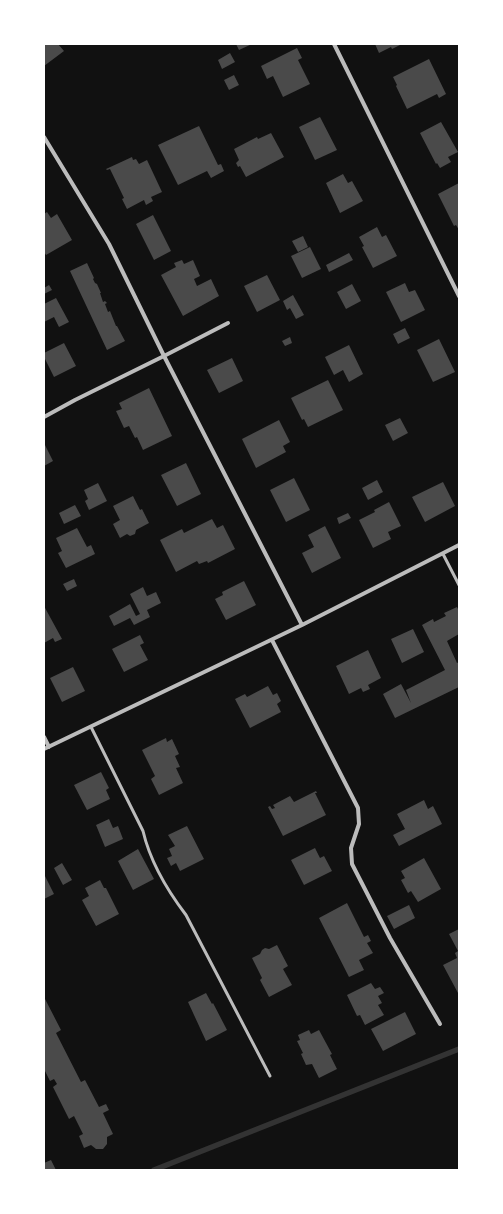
<!DOCTYPE html>
<html>
<head>
<meta charset="utf-8">
<style>
	body { margin:0 }
	#map { position:relative; width:503px; height:1214px; overflow:hidden; background:#111; font-family:Cabin,sans-serif }
	canvas { display:block }
	.frame { position:absolute; inset:0; border:45px solid #fff; pointer-events:none }
</style>
</head>
<body>
<div id="map">
<canvas width="503" height="1214"></canvas>
<div class="frame"></div>
</div>
<script>
const ctx = document.querySelector('canvas').getContext('2d');
ctx.lineJoin = 'round';
function stroke(path, color, width, dash) {
  ctx.strokeStyle = color;
  ctx.lineWidth = width;
  ctx.lineCap = dash ? 'butt' : 'round';
  ctx.setLineDash(dash || []);
  ctx.stroke(path);
}
function fillPath(path, color) {
  ctx.fillStyle = color;
  ctx.fill(path, 'evenodd');
}
stroke(new Path2D(`
	M154,1170L459,1049`), '#333', 5.5);
fillPath(new Path2D(`
	M44,44H58L64,51L44,66Z
	M236,44H252L239,50Z
	M375,44H402L392,49L391,47L379,53Z
	M297,48L302,58L298,60L310,84L283,97L273,76L267,79L261,66Z
	M230,53L235,62L222,69L218,60Z
	M429,59L446,94L439,98L437,94L407,109L396,86L397,85L393,77Z
	M234,75L239,85L229,90L224,80Z
	M320,117L337,150L315,160L299,127Z
	M441,122L458,152L448,157L451,162L440,168L437,163L436,164L420,133Z
	M199,126L218,165L221,164L224,171L211,178L207,171L178,185L158,145Z
	M271,133L284,157L246,177L240,166L238,167L236,163L239,160L234,149L257,137L258,139Z
	M132,157L133,160L136,159L139,164L147,160L162,192L151,197L153,201L146,205L144,200L127,209L122,199L124,198L110,169L107,170L106,169Z
	M343,174L348,183L352,181L363,201L340,213L326,183Z
	M459,183V230L456,225L454,226L438,194Z
	M47,212L51,218L57,214L72,240L46,255L44,252V214Z
	M153,215L171,251L154,260L136,224Z
	M377,227L382,237L386,235L397,256L373,268L362,247L364,246L359,237Z
	M303,236L308,247L298,252L292,241Z
	M310,247L321,269L302,278L291,256Z
	M349,253L353,260L329,272L326,265Z
	M182,260L184,264L193,260L200,276L194,279L197,286L211,279L219,296L183,316L161,275L176,267L174,263Z
	M87,263L94,278L93,279L95,283L97,284L101,293H100L103,302L105,301L107,303L105,304L108,312L110,311L116,326H117L125,341L107,350L70,271Z
	M267,275L280,300L257,312L244,286Z
	M405,283L409,292L415,290L425,310L401,322L386,292Z
	M352,284L361,301L346,309L337,292Z
	M49,285L52,290L44,294V288Z
	M293,295L304,315L296,319L290,308L287,310L283,301Z
	M56,298L69,322L59,327L54,317L44,322V304Z
	M405,328L410,338L398,344L393,334Z
	M290,337L292,343L285,346L282,341Z
	M439,339L455,372L433,382L417,350Z
	M64,343L76,366L54,377L44,357V353Z
	M349,345L363,374L349,382L343,370L334,375L325,357Z
	M232,358L243,381L219,393L207,370Z
	M328,380L343,410L308,427L304,419L302,420L291,398Z
	M149,388L172,436L143,450L137,437L135,438L129,426L124,428L116,411L122,409L119,403Z
	M400,418L408,433L393,441L385,425Z
	M279,420L290,442L283,446L286,452L256,468L242,439Z
	M44,443L53,461L44,466Z
	M186,463L201,494L177,506L161,475Z
	M294,478L310,510L286,522L270,490Z
	M377,480L383,492L368,500L362,488Z
	M443,482L455,506L425,522L412,497Z
	M98,483L107,501L89,510L85,501L88,499L84,490Z
	M133,496L140,510L142,509L149,523L136,530L135,534L130,536L127,534L120,538L113,524L120,520L113,506Z
	M389,502L401,526L388,532L391,539L373,548L359,520L375,512L374,510Z
	M75,505L81,516L64,524L59,513Z
	M348,513L351,518L339,524L337,518Z
	M212,519L217,528L223,525L235,549L208,563L207,561L199,564L197,561L176,572L160,540L182,529L184,533Z
	M325,526L341,558L312,573L302,553L314,547L308,535Z
	M77,528L87,547L91,545L95,554L66,568L58,553L62,551L56,538Z
	M74,579L77,586L67,591L63,584Z
	M244,581L256,605L226,620L215,599L223,595L222,592Z
	M143,587L147,596L156,592L161,603L147,610L150,617L134,625L130,618L114,626L109,616L130,604L136,616L140,614L130,594Z
	M44,606L62,639L55,642L53,638L44,643Z
	M457,607L459,611V634L447,641L457,663L459,662V687L395,718L383,694L401,684L411,703L406,690L445,670L422,625L433,619L434,622L446,616L444,613Z
	M413,629L424,652L402,663L391,639Z
	M140,635L144,643L140,645L148,660L124,672L112,649Z
	M368,650L381,678L368,685L370,689L363,692L361,688L349,694L336,666Z
	M73,667L85,691L62,702L50,678Z
	M268,686L273,695L277,693L281,701L277,704L281,712L250,728L235,699L245,694L247,697Z
	M166,738L167,742L172,739L179,754L175,756L180,767L176,768L183,783L159,795L151,779L155,776L142,750Z
	M101,772L109,788L106,790L110,799L87,810L74,785Z
	M316,791L317,793H315L326,815L283,836L268,807L270,806L272,809L275,808L273,805L290,796L294,802Z
	M424,800L428,809L433,806L442,824L399,846L393,835L405,829L397,814Z
	M109,819L113,828L118,826L123,839L105,847L96,825Z
	M187,826L204,859L180,871L176,863L171,866L167,858L172,856L169,849L175,846L168,835Z
	M315,848L320,858L324,856L332,871L304,885L291,860Z
	M138,849L154,879L133,890L118,861Z
	M424,858L441,889L418,902L411,891L408,893L401,880L405,878L401,871Z
	M62,863L72,880L63,885L54,868Z
	M44,874L54,894L44,899Z
	M100,880L104,888H106L119,914L96,926L82,900L89,896L85,888Z
	M347,903L364,937L368,935L371,941L367,943L373,953L359,960L364,970L349,977L319,918Z
	M409,905L415,918L394,929L387,916Z
	M459,929V993H458L443,965L457,958L455,953L458,951L449,934Z
	M277,945L288,966L283,969L292,985L269,997L260,980L262,978L252,958L260,954L262,950L265,948L269,949Z
	M371,983L375,989L380,987L384,993L378,996L382,1003L378,1005L384,1015L365,1025L360,1015L357,1016L347,995Z
	M206,993L212,1004L213,1003L227,1030L206,1041L188,1002Z
	M44,997L61,1030L56,1033L81,1082L85,1080L99,1107L106,1104L109,1110L103,1113L113,1134L107,1137V1144L103,1149H96L91,1145L84,1148L79,1136L83,1134L74,1116L69,1119L53,1087L57,1084L54,1079L50,1081L44,1069Z
	M405,1012L416,1034L383,1051L371,1029Z
	M309,1030L311,1034L319,1030L332,1054L330,1055L337,1069L319,1078L312,1064L306,1065L301,1054L303,1053L297,1041L300,1040L298,1035Z
	M51,1160L56,1170H44V1163Z`), '#4a4a4a');
stroke(new Path2D(`
	M443,554L459,585
	M91,727L143,831C150,861 167,890 186,915L270,1076`), '#bcbcbc', 3);
stroke(new Path2D(`
	M334,44L459,296
	M44,137L109,244L164,356L302,625
	M44,417L75,400L164,356L228,323
	M272,640L358,808L359,824L351,848L352,864L390,938L440,1024
	M44,737L49,747
	M44,749L302,625L459,545`), '#bcbcbc', 4);
</script>
</body>
</html>
